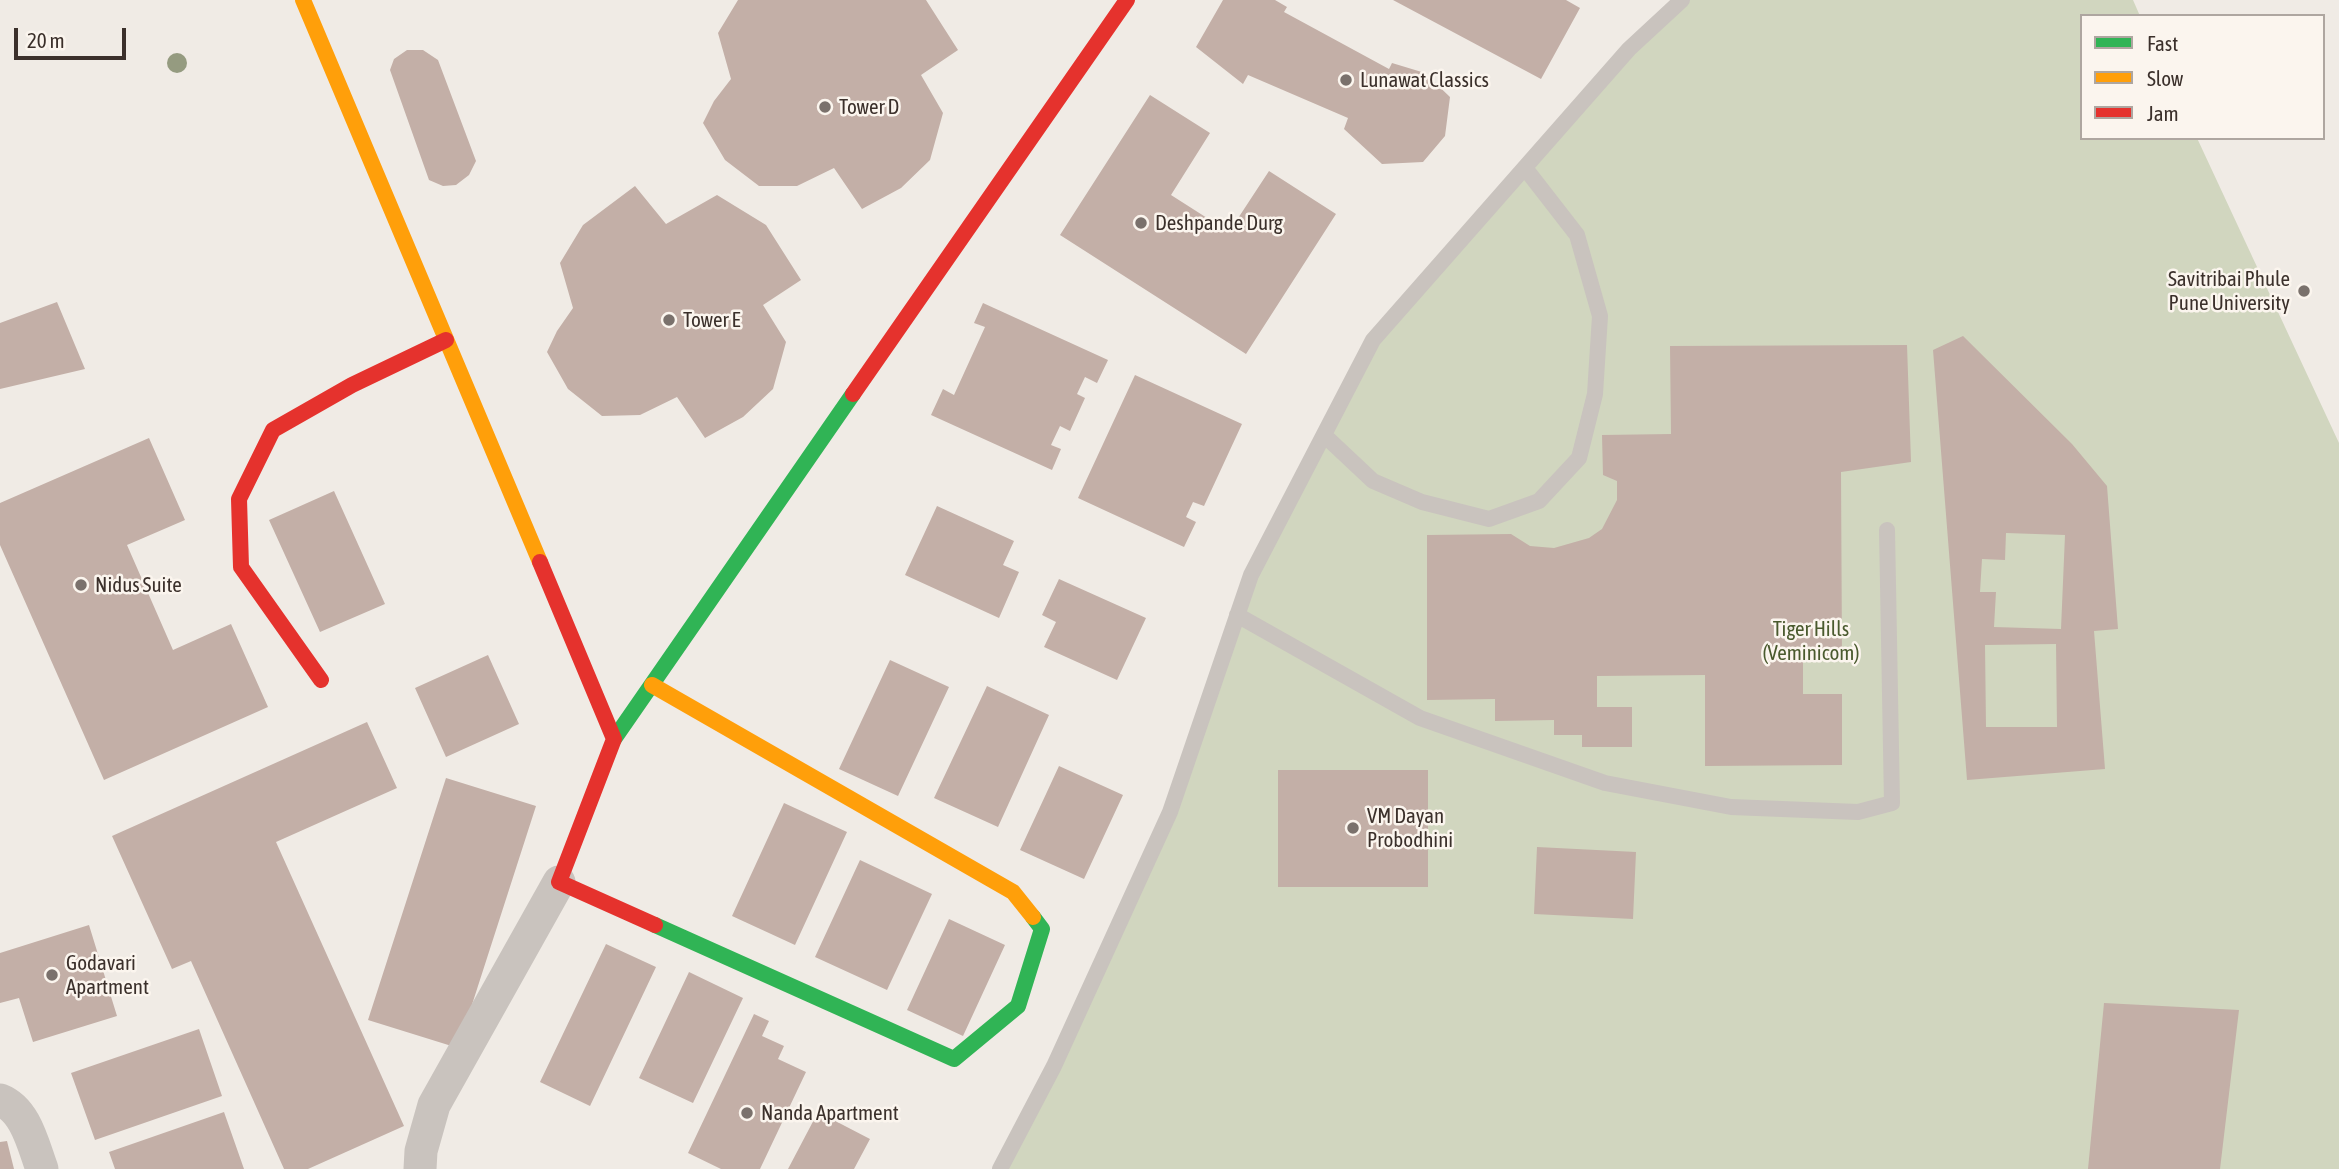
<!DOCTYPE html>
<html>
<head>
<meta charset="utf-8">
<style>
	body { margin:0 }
	#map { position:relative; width:2339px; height:1169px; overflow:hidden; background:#f0ebe5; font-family:"Asap Condensed",sans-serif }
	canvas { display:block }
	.legend { position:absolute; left:2080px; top:14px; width:245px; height:126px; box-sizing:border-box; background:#fbf5ee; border:2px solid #aea6a0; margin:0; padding:9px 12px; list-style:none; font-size:21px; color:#3b302b }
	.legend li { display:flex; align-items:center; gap:14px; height:35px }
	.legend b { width:35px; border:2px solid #aea6a0 }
	.scale { position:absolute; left:14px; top:28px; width:112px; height:32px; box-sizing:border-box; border:4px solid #3b302b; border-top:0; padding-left:9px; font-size:21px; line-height:24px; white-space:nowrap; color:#3b302b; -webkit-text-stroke:5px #fbf5ee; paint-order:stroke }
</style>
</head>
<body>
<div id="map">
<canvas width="2339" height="1169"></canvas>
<ul class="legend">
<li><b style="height:9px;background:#30b455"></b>Fast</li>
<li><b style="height:9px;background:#ff9f0a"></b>Slow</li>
<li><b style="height:9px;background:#e5322d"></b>Jam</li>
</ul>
<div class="scale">20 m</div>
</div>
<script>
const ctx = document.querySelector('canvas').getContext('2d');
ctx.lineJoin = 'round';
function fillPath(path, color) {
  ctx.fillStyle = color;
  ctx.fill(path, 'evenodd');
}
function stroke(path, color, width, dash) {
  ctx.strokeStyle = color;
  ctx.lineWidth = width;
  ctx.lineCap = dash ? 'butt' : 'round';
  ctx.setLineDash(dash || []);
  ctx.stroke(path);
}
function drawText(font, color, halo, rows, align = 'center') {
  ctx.font = font + ' "Asap Condensed",sans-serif';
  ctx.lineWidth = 5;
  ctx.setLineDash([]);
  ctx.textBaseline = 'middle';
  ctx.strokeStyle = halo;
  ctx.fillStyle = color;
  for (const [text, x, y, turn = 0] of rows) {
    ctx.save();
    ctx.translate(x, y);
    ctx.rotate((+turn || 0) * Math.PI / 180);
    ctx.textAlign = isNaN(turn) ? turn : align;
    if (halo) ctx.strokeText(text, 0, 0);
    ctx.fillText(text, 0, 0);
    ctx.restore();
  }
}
fillPath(new Path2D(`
	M1682,0H2133L2140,16H2082V138H2197L2339,443V1169H1000L1170,812L1237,615L1373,340Z`), '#d1d6bf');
fillPath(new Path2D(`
	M738,0H926L958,50L921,75L943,113L930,160L901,188L862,209L834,168L797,186H759L725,160L703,123L714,101L731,79L718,33Z
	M1223,0H1275L1287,7L1284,12L1389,69L1392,63L1425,73L1450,97L1445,136L1423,162L1382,164L1344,129L1348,118L1248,75L1243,84L1196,47Z
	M1393,0H1566L1580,8L1541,79Z
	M407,50H423L438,60L476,161L469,175L456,185L443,186L429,180L390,70L394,59Z
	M1150,95L1210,133L1171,195L1229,232L1269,171L1336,214L1246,354L1060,235Z
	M635,186L666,224L717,195L766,225L801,280L763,305L786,342L773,389L743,417L705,438L677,397L640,415L602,416L568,389L547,352L557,331L573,308L560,263L583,225Z
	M57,302L85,369L0,389V323Z
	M983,303L1108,360L1097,383L1085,377L1077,394L1085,398L1070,431L1060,426L1051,445L1061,449L1052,470L931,415L943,389L954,395L985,327L974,323Z
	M1963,336L2072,444L2107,486L2118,629L2094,631L2105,769L1967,780L1933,350ZM2006,533L2065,535L2061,629L1994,627L1996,592H1980L1982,559L2005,560ZM2056,644L2057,727H1986L1985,645Z
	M1907,345L1911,462L1841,472L1842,656H1803V694H1842V765L1705,766V675L1597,676V707H1632V747H1582V735H1554V720L1495,721V699L1427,700V535L1511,534L1530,546L1554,548L1589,538L1602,529L1617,500V481L1603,475L1602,435L1671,434L1670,346Z
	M1135,375L1242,424L1204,506L1193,502L1186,517L1196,522L1184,547L1078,498Z
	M149,438L185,520L127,545L173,650L231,624L268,707L104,780L0,545V503Z
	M334,491L385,604L320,632L269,520Z
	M937,506L1014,541L1003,565L1019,572L999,618L905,575Z
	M1059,579L1146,618L1117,680L1044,647L1056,622L1042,615Z
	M488,655L519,724L446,757L415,688Z
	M890,660L949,687L898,796L839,769Z
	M987,686L1049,715L998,827L934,798Z
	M367,722L397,788L276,842L404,1126L308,1169H284L191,961L172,969L112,836Z
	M1059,766L1123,795L1084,879L1020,850Z
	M1278,770H1428V887H1278Z
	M446,778L536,806L458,1048L368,1020Z
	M784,803L847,832L795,945L732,916Z
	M1537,847L1636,852L1633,919L1534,914Z
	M860,860L932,894L887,990L815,957Z
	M949,919L1005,945L963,1036L907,1010Z
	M89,925L117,1016L33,1042L19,998L0,1003V953Z
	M606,944L656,967L590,1106L540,1082Z
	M689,972L743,998L693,1103L639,1078Z
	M2104,1003L2239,1010L2220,1169H2088Z
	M754,1014L769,1021L762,1036L784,1046L778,1059L806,1072L760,1169H721L688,1153Z
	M199,1029L222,1096L95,1140L71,1073Z
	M224,1112L244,1169H115L109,1152Z
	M818,1112L870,1139L854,1169H788Z
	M7,1141L14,1169H0V1142Z`), '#c3afa7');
stroke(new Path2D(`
	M1324,435L1373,481L1422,502L1489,519L1539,501L1579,458L1595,394L1600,316L1577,235L1525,168
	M1237,615L1420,718L1605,783L1731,807L1858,812L1892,803L1887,530
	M1000,1169L1054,1066L1170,812L1251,575L1373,340L1629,49L1682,0`), '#c9c3be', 16);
stroke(new Path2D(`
	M0,1100C26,1110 33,1145 42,1169
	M420,1169L421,1151L434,1105L559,882`), '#c9c3be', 33);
stroke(new Path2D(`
	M614,739L853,394
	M655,925L954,1059L1018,1006L1042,929L1033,917`), '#30b455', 16);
stroke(new Path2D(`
	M303,0L540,562
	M652,685L1013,892L1033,917`), '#ff9f0a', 16);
stroke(new Path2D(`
	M853,394L1127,0
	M540,562L614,739L559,882L655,925
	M321,680L241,567L239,499L273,430L352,385L446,340`), '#e5322d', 16);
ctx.fillStyle = '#959b80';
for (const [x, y] of [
	[177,63]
]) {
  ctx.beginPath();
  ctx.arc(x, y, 10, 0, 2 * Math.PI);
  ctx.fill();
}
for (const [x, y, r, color] of [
	[1346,80,7,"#7a716c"],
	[825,107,7,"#7a716c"],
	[1141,223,7,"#7a716c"],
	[2304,291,7,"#7a716c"],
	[669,320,7,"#7a716c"],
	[81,585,7,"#7a716c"],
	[1353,828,7,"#7a716c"],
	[52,975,7,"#7a716c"],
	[747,1113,7,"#7a716c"]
]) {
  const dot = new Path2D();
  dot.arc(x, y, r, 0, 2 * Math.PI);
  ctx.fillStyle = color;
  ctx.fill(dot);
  stroke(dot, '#fbf5ee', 2.5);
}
drawText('21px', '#3b302b', '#fbf5ee', [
	["Lunawat Classics",1360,80],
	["Tower D",839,107],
	["Deshpande Durg",1155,223],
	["Savitribai Phule",2290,279,"right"],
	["Pune University",2290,303,"right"],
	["Tower E",683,320],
	["Nidus Suite",95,585],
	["VM Dayan",1367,816],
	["Probodhini",1367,840],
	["Godavari",66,963],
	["Apartment",66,987],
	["Nanda Apartment",761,1113]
], 'left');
drawText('21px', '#4a5a2e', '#fbf5ee', [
	["Tiger Hills",1811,629],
	["(Veminicom)",1811,653]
]);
</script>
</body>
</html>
